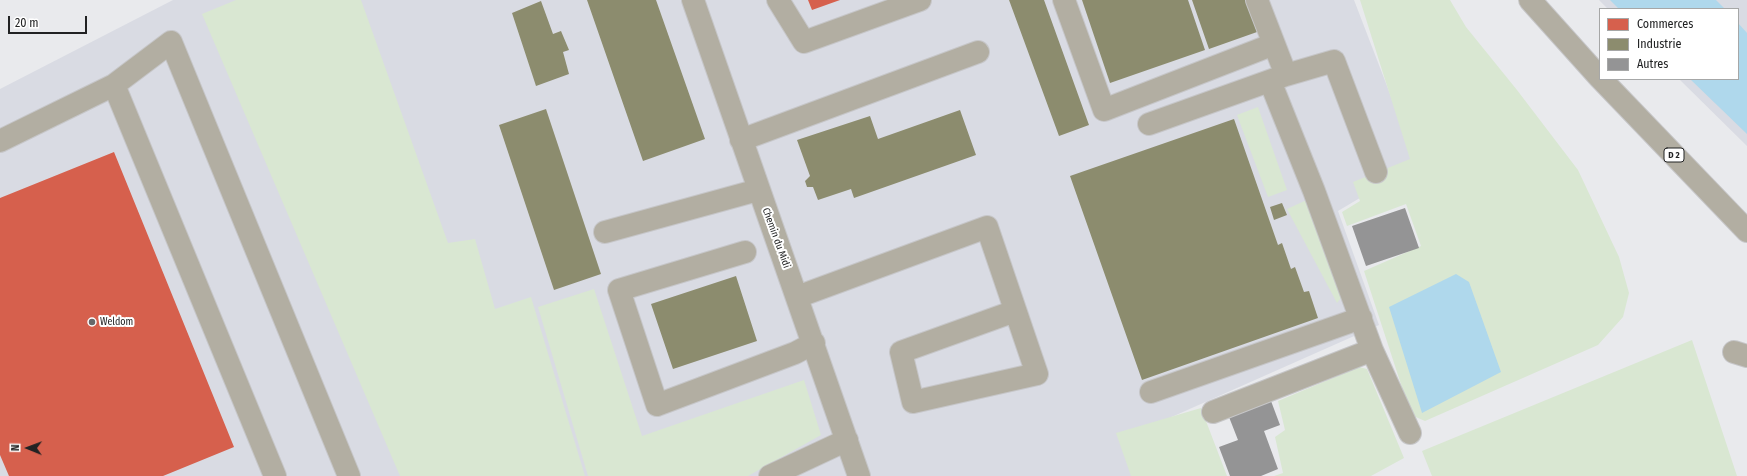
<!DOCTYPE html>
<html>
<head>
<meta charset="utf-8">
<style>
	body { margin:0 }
	#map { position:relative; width:1747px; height:476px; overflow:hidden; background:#e9eaed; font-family:"Fira Sans Condensed",sans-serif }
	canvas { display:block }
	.legend { position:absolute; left:1599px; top:8px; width:140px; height:72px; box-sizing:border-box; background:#fff; border:1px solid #a6a7a7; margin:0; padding:5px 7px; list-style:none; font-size:12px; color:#212223 }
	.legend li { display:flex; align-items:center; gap:8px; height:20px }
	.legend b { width:20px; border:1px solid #a6a7a7 }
	.north { position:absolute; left:8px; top:428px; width:40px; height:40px; -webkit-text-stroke:3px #fff; paint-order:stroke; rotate:271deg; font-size:11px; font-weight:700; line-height:16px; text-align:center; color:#212223 }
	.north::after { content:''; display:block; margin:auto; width:14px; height:18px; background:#212223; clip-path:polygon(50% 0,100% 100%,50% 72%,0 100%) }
	.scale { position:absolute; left:8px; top:16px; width:79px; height:18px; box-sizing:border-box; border:2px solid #212223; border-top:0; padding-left:5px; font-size:12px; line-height:14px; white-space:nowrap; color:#212223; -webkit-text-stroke:3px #fff; paint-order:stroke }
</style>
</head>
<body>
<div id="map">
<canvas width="1747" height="476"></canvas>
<ul class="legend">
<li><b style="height:11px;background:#d6604d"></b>Commerces</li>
<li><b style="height:11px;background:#8c8c6e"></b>Industrie</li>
<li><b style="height:11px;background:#949495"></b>Autres</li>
</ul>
<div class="north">N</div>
<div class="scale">20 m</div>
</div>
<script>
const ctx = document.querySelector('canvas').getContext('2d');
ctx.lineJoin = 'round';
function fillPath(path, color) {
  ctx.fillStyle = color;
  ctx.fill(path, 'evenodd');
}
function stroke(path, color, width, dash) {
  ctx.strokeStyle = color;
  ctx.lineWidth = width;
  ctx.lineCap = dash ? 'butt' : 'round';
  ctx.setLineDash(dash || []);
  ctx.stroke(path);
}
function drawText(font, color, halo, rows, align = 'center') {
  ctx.font = font + ' "Fira Sans Condensed",sans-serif';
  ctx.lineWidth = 4;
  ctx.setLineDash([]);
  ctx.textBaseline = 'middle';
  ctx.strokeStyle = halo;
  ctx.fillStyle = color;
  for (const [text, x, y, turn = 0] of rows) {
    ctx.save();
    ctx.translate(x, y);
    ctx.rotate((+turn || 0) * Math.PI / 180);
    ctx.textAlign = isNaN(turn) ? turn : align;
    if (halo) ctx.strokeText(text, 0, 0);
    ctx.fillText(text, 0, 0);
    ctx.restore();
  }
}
fillPath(new Path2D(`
	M173,0H1354L1417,164L1338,211L1379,325L1131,435L1147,476H0V89Z
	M1599,0H1747V146L1679,79H1738V9H1608Z`), '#d9dbe3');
fillPath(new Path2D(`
	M236,0H361L448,243L475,239L495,309L531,297L585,476H400L202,14Z
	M1360,0H1450L1466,27L1517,90L1578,170L1619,257L1629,293L1623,317L1598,345L1425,421L1411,415L1364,271L1421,246L1406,204L1347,226L1342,212L1360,201L1353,182L1410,159Z
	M1258,107L1287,190L1268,197L1237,115Z
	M1311,198L1346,292L1337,303L1287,209Z
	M594,289L642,436L804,380L821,435L748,476H588L538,307Z
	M1692,340L1737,476H1432L1422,451Z
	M1359,367L1367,369L1404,458L1371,476H1274L1283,473L1275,437L1285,430L1278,401Z
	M1201,408L1227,476H1131L1116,433Z`), '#d9e7d2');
fillPath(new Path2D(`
	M1610,0H1716L1725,9H1619Z
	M1738,23L1747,33V134L1690,79H1738Z
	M1456,274L1469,282L1501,372L1422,413L1389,307Z`), '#afd8ec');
fillPath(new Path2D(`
	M808,0H840L812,10Z
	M114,152L234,447L163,476H9L0,455V198Z`), '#d6604d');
fillPath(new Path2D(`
	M587,0H656L705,139L643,161Z
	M1009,0H1044L1089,125L1059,136Z
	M1082,0H1188L1205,50L1110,83Z
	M1192,0H1246L1257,32L1209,49Z
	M541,1L553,34L561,31L569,50L563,52L569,74L536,86L512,13Z
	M546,109L601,274L554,290L499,125Z
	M960,110L976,155L854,198L851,189L818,200L813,187H807L805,181L810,176L797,140L870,116L878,139Z
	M1234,119L1278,245L1282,243L1291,269L1295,267L1304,292L1309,291L1318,318L1142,380L1070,176Z
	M1282,203L1287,215L1274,220L1270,207Z
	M736,276L757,341L673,369L651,304Z`), '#8c8c6e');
fillPath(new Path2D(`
	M1405,208L1419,248L1366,266L1352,226Z
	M1271,401L1280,425L1264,431L1278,469L1261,476H1230L1219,447L1238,440L1229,417Z`), '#949495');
const minor = new Path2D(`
	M693,0L859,476
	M778,0L804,42L920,0
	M1064,0L1104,110L1274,44
	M1286,75L1334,61L1376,172
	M1270,81L1314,191L1372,350L1410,433
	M114,85L275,476
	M1149,124L1286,75L1257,0
	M741,140L978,52
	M0,141L114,85L171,42L349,476
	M605,232L758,190
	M745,252L619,290L657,405L795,353L814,343
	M797,297L987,227L1037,374L913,402L901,352L1015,311
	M1734,352L1747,356
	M1151,392L1361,318
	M1213,412L1372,350
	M770,476L847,440`);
const major = new Path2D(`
	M1530,0L1600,78
	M1601,79L1747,231`);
stroke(minor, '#c6c6c8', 24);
stroke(major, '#c6c6c8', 24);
stroke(minor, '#b2aea2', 22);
stroke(major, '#b2aea2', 22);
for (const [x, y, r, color] of [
	[92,322,4,"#67686a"]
]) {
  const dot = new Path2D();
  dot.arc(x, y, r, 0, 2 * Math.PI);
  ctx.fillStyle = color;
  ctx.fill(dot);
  stroke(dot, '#fff', 1.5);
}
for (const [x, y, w] of [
	[1674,155,20]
]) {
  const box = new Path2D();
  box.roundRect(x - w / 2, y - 7, w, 14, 3);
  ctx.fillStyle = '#fff';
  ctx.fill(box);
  stroke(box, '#212223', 1);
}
drawText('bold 9px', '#212223', null, [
	["D 2",1674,155]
]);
drawText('10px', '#212223', '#fff', [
	["Chemin du Midi",776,238,70]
]);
drawText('10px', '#212223', '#fff', [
	["Weldom",100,322]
], 'left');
</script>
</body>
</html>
